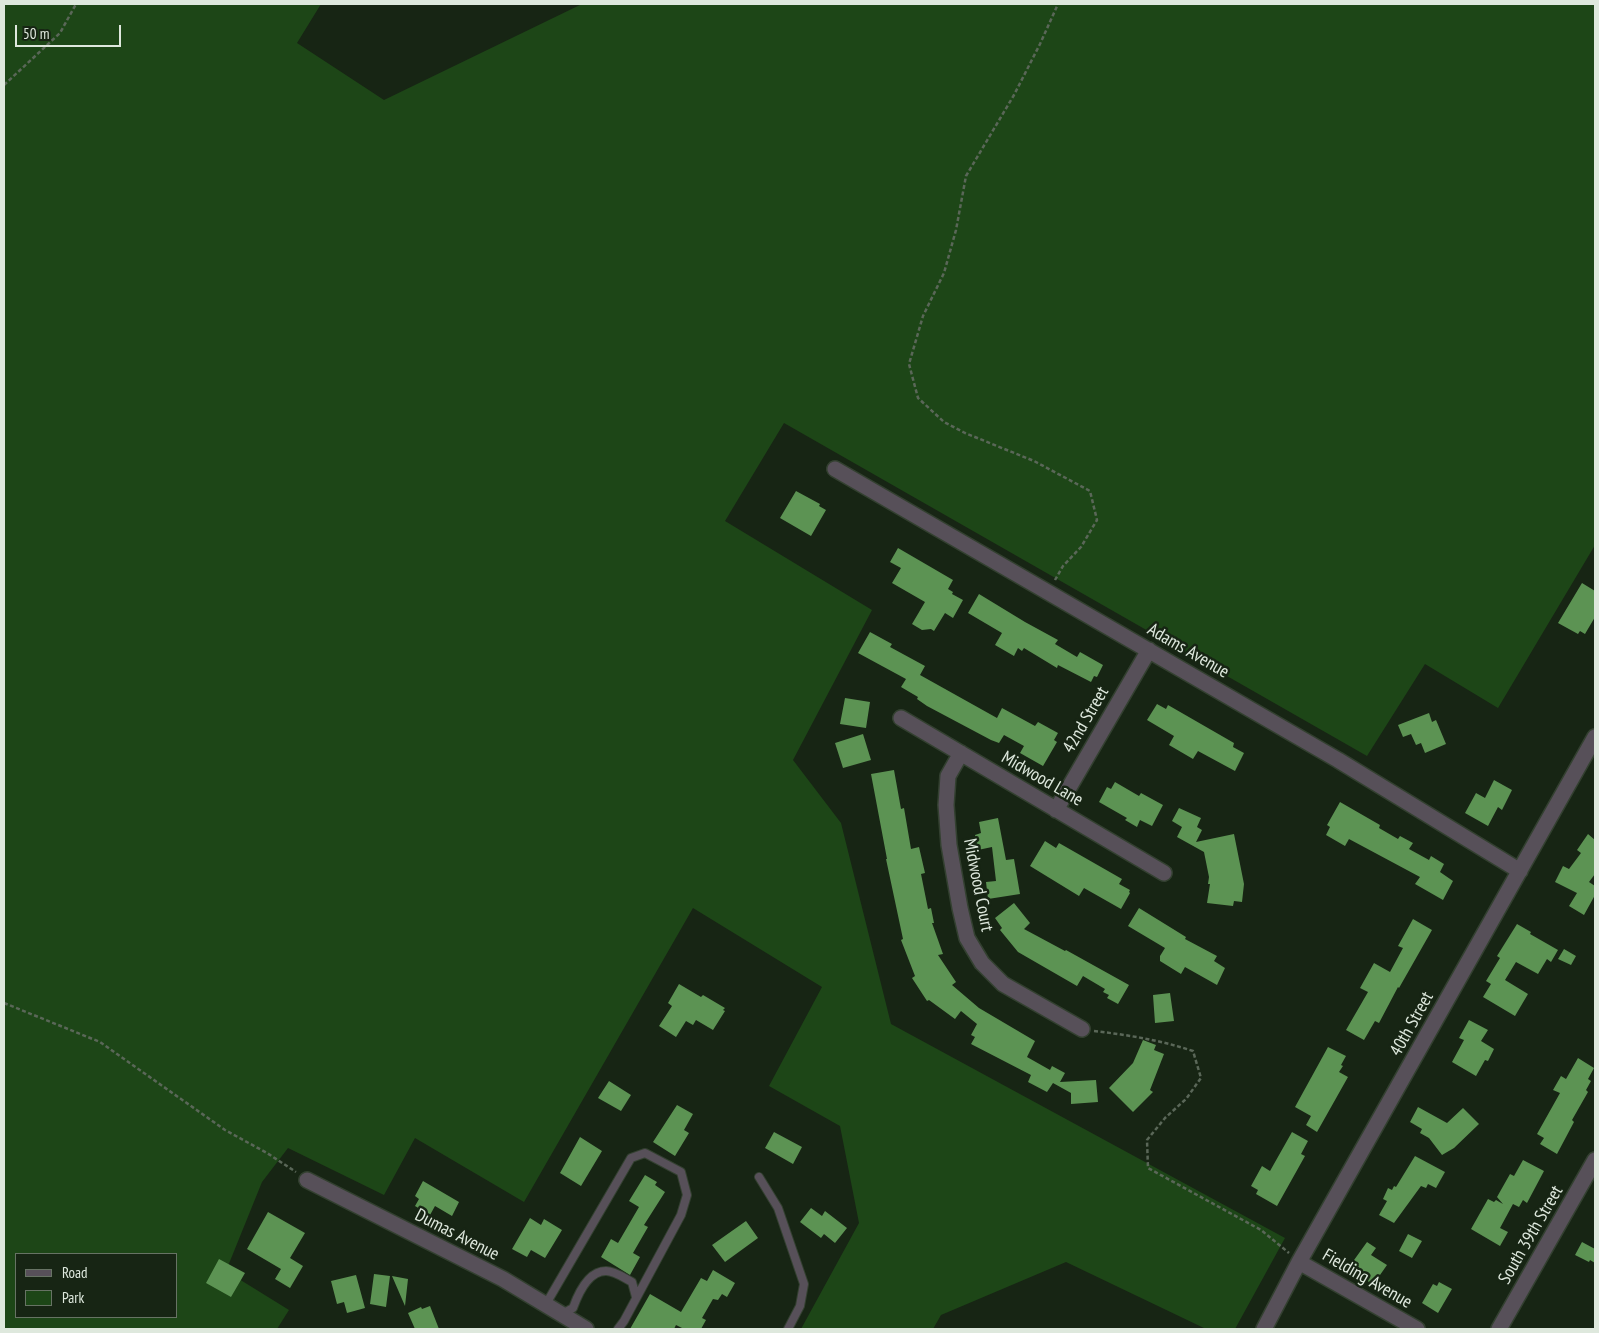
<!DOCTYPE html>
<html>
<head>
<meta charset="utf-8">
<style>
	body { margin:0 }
	#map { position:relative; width:1599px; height:1333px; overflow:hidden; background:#172514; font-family:"PT Sans Narrow",sans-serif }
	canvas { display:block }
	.frame { position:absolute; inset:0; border:5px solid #dee8dd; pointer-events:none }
	.legend { position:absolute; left:15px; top:1253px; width:162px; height:65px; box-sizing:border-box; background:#172514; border:1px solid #677364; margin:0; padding:6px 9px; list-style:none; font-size:15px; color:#dee8dd }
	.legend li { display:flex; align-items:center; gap:10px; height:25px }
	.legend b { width:25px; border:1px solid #677364 }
	.scale { position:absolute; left:15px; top:25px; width:106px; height:22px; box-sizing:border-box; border:2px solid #dee8dd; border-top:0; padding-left:6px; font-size:15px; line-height:18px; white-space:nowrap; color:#dee8dd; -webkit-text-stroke:4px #172514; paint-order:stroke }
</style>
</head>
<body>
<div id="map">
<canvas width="1599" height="1333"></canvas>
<div class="frame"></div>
<ul class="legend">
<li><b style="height:6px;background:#575059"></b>Road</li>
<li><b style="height:14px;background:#1d4617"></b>Park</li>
</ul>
<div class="scale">50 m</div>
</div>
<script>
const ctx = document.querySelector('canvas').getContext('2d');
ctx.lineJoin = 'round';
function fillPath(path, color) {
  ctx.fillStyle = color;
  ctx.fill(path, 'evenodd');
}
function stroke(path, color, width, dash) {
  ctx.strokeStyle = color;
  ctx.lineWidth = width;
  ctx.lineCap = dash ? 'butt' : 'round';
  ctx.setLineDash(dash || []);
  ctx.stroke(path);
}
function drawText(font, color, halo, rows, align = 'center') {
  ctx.font = font + ' "PT Sans Narrow",sans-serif';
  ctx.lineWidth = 5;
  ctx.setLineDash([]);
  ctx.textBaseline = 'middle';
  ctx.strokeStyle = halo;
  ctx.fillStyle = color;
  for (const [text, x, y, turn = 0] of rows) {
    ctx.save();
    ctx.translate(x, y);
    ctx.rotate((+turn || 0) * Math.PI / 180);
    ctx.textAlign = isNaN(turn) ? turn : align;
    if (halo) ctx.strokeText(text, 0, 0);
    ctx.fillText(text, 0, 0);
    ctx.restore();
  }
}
fillPath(new Path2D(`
	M4,4H321L297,43L384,100L582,4H1595V545L1498,708L1425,664L1367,756L784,423L725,521L872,610L793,760L841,823L891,1024L1285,1238L1235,1329H1206L1066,1262L941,1315L933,1329H801L859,1223L840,1126L769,1086L822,987L693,908L524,1202L415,1138L384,1195L288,1148L262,1182L226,1271L289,1310L277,1329H4ZM16,1254H176V1317H16Z`), '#1d4617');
fillPath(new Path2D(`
	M796,491L820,504L819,506L826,510L811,536L780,518Z
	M898,548L953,580L948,589L953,592L952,594L963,600L953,618L945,613L934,631L931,629L922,630L912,624L925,602L892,583L901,568L890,562Z
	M1582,583L1595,591V617L1585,634L1580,631L1578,634L1558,623Z
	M979,594L1025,622L1058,640L1055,644L1077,657L1080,652L1103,665L1097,677L1094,676L1091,682L1058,665L1057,668L1024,648L1022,651L1018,648L1014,656L995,645L1002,633L968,613Z
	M870,632L892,644L890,647L925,666L920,675L997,718L1002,708L1035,726L1038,722L1058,733L1054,740L1057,742L1043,766L1020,753L1024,746L1004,735L999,743L991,740L927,706L917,699L918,697L901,687L906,679L858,653Z
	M845,698L870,702L866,728L840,724Z
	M1157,704L1166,709L1168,705L1234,743L1233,747L1244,753L1235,771L1198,751L1193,759L1169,745L1174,736L1147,720Z
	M1429,713L1432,722L1436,720L1446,744L1425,753L1421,743L1416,745L1411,734L1403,737L1398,725Z
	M863,734L871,760L843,768L835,743Z
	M894,770L901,809L904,808L911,849L919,847L925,873L921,874L928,909L931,908L934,923H932L943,954L938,955L956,982L952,985L979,1008L1035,1041L1027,1057L1050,1070L1052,1066L1065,1073L1060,1082L1096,1080L1098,1102L1071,1104V1093L1053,1083L1047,1092L1028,1082L1031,1075L971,1044L975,1037L971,1035L977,1024L961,1011L955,1019L929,1000L927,1001L912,978L915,976L901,940L903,939L886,859H887L871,774Z
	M1494,780L1512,790L1502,810L1498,807L1488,826L1465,813L1476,793L1485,798Z
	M1115,782L1139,796L1141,793L1163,805L1152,826L1140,820L1137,827L1125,820L1127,818L1099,802L1107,787L1111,789Z
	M1340,802L1380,825L1379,828L1398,839L1400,836L1413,843L1409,849L1429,860L1431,856L1444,864L1440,872L1453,881L1443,900L1415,884L1420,877L1349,839L1345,846L1326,835L1330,827L1327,825Z
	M1179,808L1201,818L1197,827L1202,830L1196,842L1234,834L1244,884L1242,902L1234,901L1233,906L1207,903L1210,884H1208L1209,877L1204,852L1177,837L1182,827L1172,821Z
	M998,818L1006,860L1014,859L1020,894L988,899L986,882L996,881L992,847L978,850L975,835L981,833L979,822Z
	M1588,834L1595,840V874L1589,882L1595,886V895L1584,915L1569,906L1577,893L1555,882L1563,866L1569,869L1581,853L1577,850Z
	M1045,841L1056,848L1059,843L1122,879L1119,884L1130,890L1129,892L1130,893L1121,909L1084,888L1079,896L1030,866Z
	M1014,903L1030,923L1024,929L1065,951L1066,950L1129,985L1118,1004L1107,998L1109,995L1103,992L1105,989L1083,976L1077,986L1018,952L1000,930L1002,928L995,918Z
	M1139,908L1186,937L1185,939L1217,956L1214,961L1225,968L1217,985L1185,967L1181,974L1160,961V956L1165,948L1128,926Z
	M1413,919L1432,930L1399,988L1398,987L1379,1023L1375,1021L1364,1040L1346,1030L1368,992L1360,988L1374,963L1390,972L1403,948L1398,946Z
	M1517,924L1531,932L1530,934L1558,950L1551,962L1547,959L1538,974L1516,962L1505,980L1528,994L1515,1016L1483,997L1491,984L1486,981L1500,958L1497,956Z
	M1564,949L1576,956L1571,965L1558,959Z
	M679,984L701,997L703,995L725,1008L723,1010L725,1011L713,1030L696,1020L693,1025L686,1021L676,1037L659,1026L672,1006L668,1003Z
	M1170,993L1174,1021L1155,1023L1153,995Z
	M1469,1020L1488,1030L1481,1041L1494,1049L1488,1061L1485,1060L1476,1076L1452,1062L1464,1040L1459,1038Z
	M1143,1040L1156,1045L1154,1050L1164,1054L1150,1090L1153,1092L1133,1112L1109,1088L1133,1063Z
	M1328,1047L1346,1056L1341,1065L1343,1066L1339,1072L1348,1077L1317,1132L1306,1125L1311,1116L1295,1107Z
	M1578,1058L1594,1068L1588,1079L1591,1081L1586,1090L1588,1092L1572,1120L1574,1122L1557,1154L1540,1144L1544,1138L1537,1134L1560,1093L1553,1090L1561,1076L1566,1079Z
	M609,1081L631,1095L621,1111L598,1098Z
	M677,1105L693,1114L684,1130L689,1133L675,1156L653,1142Z
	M1418,1107L1447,1123L1463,1108L1479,1124L1454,1148L1442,1155L1429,1138L1420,1133L1422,1129L1410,1122Z
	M774,1132L802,1147L793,1164L765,1148Z
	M1292,1132L1308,1141L1301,1154L1305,1156L1277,1206L1256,1194L1258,1190L1251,1186L1262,1166L1270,1171Z
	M580,1137L602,1151L581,1186L560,1173Z
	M1415,1156L1445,1172L1436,1188L1428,1184L1426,1188L1421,1186L1394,1223L1379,1215L1387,1201L1383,1199L1388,1188L1392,1190L1394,1186L1396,1187Z
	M1523,1160L1544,1171L1527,1203L1523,1200L1519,1207L1513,1204L1500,1228L1508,1232L1500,1246L1471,1229L1488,1199L1494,1202L1496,1200L1503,1204L1497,1197L1510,1174L1514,1176Z
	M645,1175L657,1182L655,1185L665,1192L644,1225L648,1227L633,1253L640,1257L630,1275L601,1257L611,1239L618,1243L639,1207L629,1201Z
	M423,1181L459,1202L452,1216L435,1206L430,1215L415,1206L419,1199L415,1196Z
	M811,1208L822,1216L825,1211L847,1228L835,1243L824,1234L821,1238L800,1222Z
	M268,1212L305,1233L290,1258L303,1266L290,1288L275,1279L281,1269L247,1249Z
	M530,1218L541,1225L544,1219L562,1230L545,1258L531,1250L527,1257L512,1249Z
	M746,1221L758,1238L725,1262L712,1245Z
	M1408,1234L1422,1241L1412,1258L1399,1251Z
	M1367,1242L1376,1248L1371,1255L1387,1265L1373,1285L1349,1267Z
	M1582,1242L1595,1249V1263L1590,1260L1589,1262L1575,1255Z
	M219,1259L245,1273L231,1297L206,1283Z
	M713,1270L735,1283L727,1297L722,1294L718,1300L713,1299L702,1318L706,1320L701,1329H684L676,1325L674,1329H630L650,1294L681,1312L701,1278L707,1281Z
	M374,1274L390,1276L386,1307L370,1304Z
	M356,1275L365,1308L347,1313L344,1302L337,1304L331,1281Z
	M392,1276L408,1279L405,1306Z
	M1439,1282L1452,1289L1438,1313L1422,1303L1433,1284L1437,1286Z
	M430,1306L439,1329H415L408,1313L421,1307L422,1309Z`), '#5c9353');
const service = new Path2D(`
	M759,1177L778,1208L804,1284L800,1306L788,1329
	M546,1304L631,1158L645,1153L681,1172L687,1195L681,1215L624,1321L618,1329
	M562,1314L573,1308C578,1294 588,1271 606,1271C615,1271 624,1278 632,1282L636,1297`);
const minor = new Path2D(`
	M835,469L1338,760L1520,871
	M901,718L1164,873
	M961,753L948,776L946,805L949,845L960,908L967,938L982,963L1003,984L1082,1029
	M1056,810L1149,650
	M307,1180L503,1279L586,1329
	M1299,1262L1417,1329
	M1264,1329L1299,1262L1595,737
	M1499,1329L1595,1160`);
stroke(service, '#334030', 10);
stroke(minor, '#334030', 18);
stroke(new Path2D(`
	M4,85L60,33L76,4
	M1055,580L1063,566L1081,547L1097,520L1090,491L1034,461L965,433L944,422L918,398L909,364L923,316L944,273L956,230L966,176L1014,95L1040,44L1058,4
	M4,1003L100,1042L225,1130L267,1153L296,1172
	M1094,1031C1128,1035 1160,1040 1193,1051L1201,1078L1186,1099L1165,1118L1147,1140L1148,1168L1261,1230L1289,1253`), '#5a6758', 2.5, [4, 2.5]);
stroke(service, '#575059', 8);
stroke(minor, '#575059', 15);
drawText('18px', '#dee8dd', '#172514', [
	["Adams Avenue",1188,651,30],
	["42nd Street",1086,720,-60],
	["Midwood Lane",1042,779,30],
	["Midwood Court",978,885,79],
	["40th Street",1412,1024,-61],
	["Dumas Avenue",457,1235,27],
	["South 39th Street",1531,1235,-60],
	["Fielding Avenue",1367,1279,30]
]);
</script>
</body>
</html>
